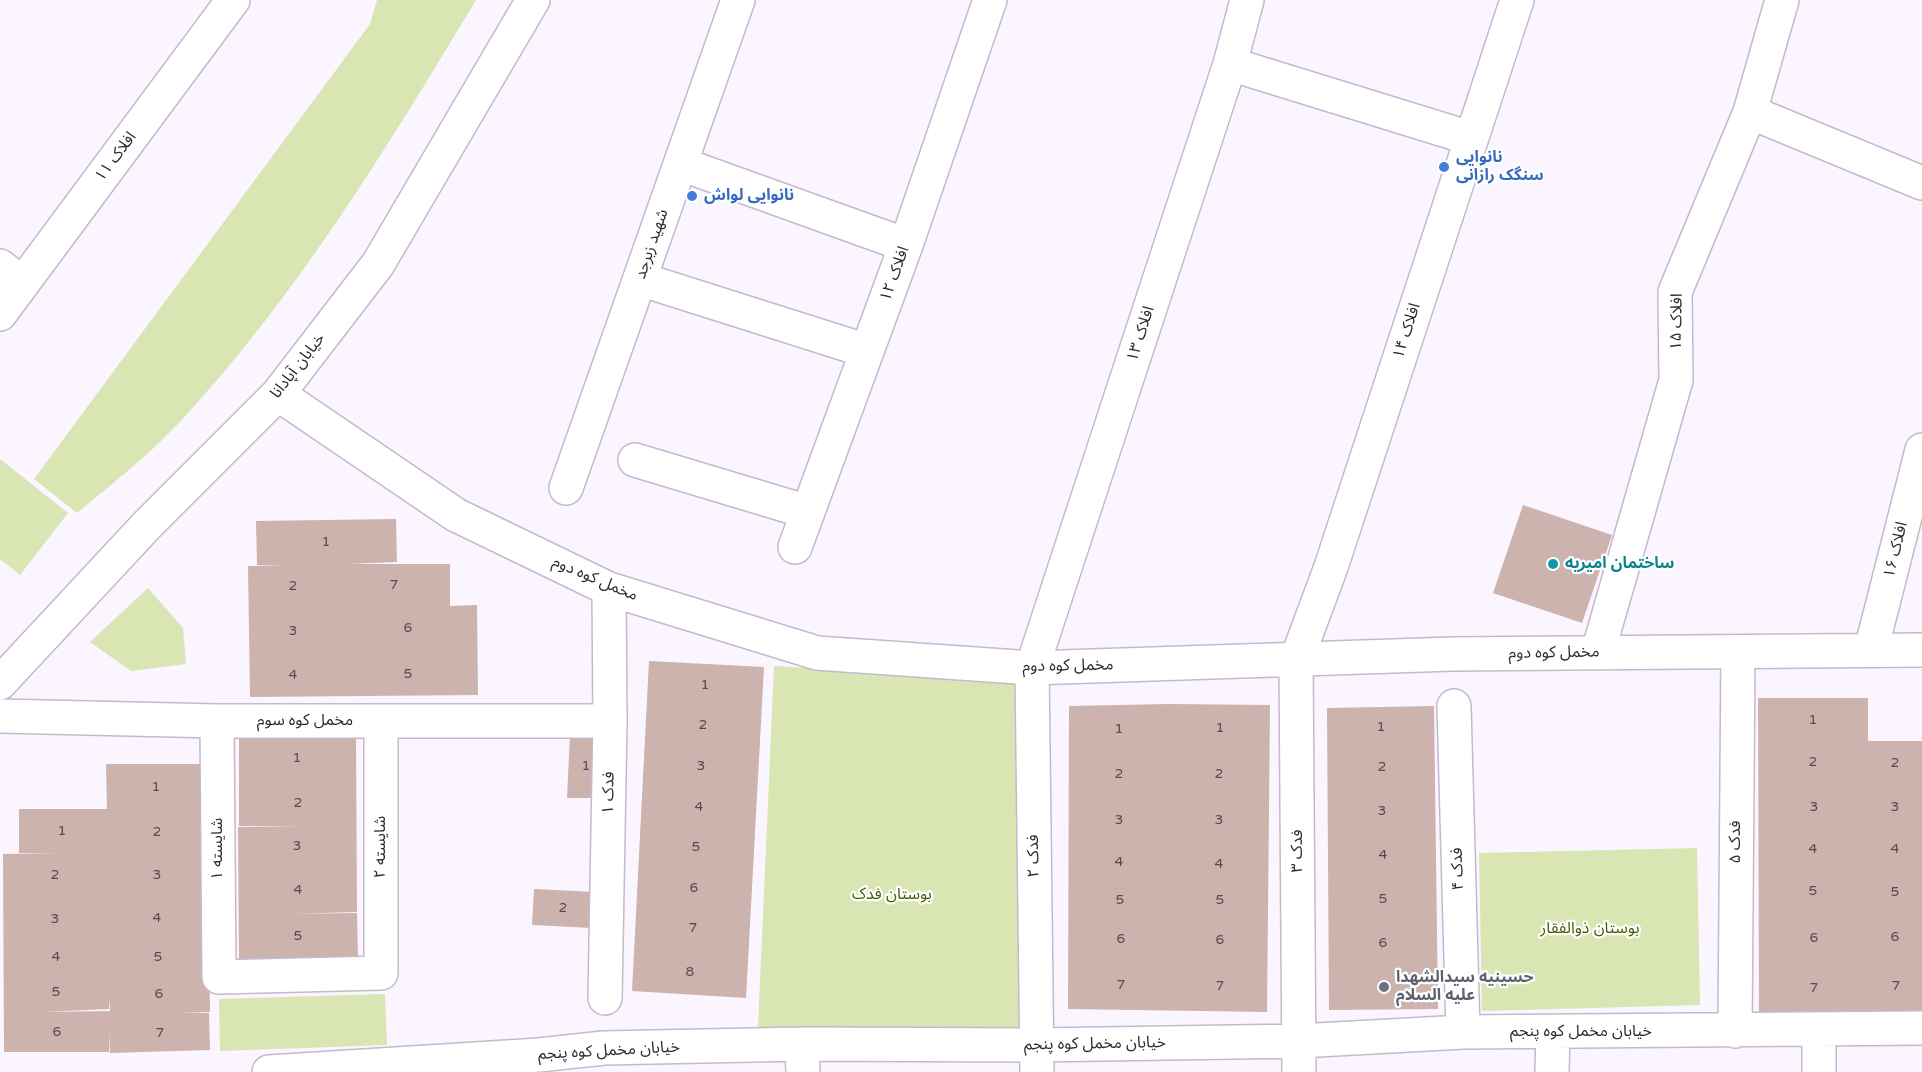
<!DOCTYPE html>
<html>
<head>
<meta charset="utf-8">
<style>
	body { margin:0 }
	canvas { display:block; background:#faf5fe }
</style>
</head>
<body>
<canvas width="1922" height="1072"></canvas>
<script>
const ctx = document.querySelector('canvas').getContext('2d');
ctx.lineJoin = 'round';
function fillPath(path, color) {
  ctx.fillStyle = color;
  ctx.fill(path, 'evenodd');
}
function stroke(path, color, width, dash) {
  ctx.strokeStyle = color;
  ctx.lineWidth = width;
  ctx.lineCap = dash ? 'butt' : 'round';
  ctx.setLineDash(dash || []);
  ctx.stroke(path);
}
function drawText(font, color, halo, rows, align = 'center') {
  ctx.font = font + ' "Varela Round","Noto Sans Arabic",sans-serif';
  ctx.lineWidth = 4.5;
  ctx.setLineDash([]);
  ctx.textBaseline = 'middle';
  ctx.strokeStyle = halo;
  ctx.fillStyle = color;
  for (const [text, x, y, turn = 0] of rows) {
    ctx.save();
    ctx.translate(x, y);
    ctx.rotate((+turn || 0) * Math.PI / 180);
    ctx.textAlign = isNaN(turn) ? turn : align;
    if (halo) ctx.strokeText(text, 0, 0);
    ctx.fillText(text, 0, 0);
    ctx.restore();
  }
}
fillPath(new Path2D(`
	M377,0H476C387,148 295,299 176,426C145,458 111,485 77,513L34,479L370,24Z
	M0,459L68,513L20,575L0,559Z
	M148,588L183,628L186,664L131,671L90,642Z
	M774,666L1019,679L1020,1027L758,1028Z
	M1697,848L1700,1005L1482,1011L1479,853Z
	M385,994L387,1045L220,1051L219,999Z`), '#d9e6b3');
fillPath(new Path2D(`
	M1523,505L1612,535L1582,623L1493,593Z
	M396,519L397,562L349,564H450V606L477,605L478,695L250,697L248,566L287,565H257L256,521Z
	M649,661L764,667L746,998L632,991Z
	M1758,698H1868V741H1922V1011L1759,1014Z
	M1169,704L1270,705L1267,1012L1068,1009L1069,706Z
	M1434,706L1438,1009L1329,1010L1327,708Z
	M356,734L357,912L292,914L357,913L358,958L239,959L238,827L304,826H239V736Z
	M570,734L605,735L603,798H567Z
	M106,764H206L210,1012H181L209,1013L210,1050L110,1053L109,1032V1052H4L3,854L60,853H19V809H107ZM110,997V1011L42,1012L109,1009Z
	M534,889L594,892L592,928L532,925Z`), '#ccb3ad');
const minor = new Path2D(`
	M1230,64L1470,138
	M1750,112L1922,183
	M681,164L906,245
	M0,266L22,283
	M640,279L867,351
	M0,314L233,0
	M278,394L456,515L609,589L817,653L1032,668L1453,654L1922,650
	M635,460L808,512
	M566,488L738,0
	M795,547L906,245L990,0
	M1871,650L1922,450
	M1598,652L1676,380L1675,292L1750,112L1782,0
	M0,683L147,525L278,394L378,264L533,0
	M1454,706L1463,1032
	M0,716L217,721H610
	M217,721L219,977L381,973V721
	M605,998L610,721L609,589
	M1735,1031L1738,652
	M802,1044L803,1072
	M269,1072L539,1055L604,1048L802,1044L1036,1045L1299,1041L1463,1032L1922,1028
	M1037,1072L1032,668L1230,64L1247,0
	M1299,1072L1296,661L1331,567L1517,0
	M1552,1072L1553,1033
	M1819,1072V1031`);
stroke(minor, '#c4b9cd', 36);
stroke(minor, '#fff', 33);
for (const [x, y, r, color] of [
	[1444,167,6,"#3f7fe0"],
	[692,196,6,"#3f7fe0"],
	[1553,564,6,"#0f9aa8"],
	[1384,987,6,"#6b7280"]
]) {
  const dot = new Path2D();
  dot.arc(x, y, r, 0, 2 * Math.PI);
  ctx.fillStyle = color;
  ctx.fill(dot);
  stroke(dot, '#fff', 2);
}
drawText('14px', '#554c4f', null, [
	["1",326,542],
	["7",394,585],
	["2",293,586],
	["6",408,628],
	["3",293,631],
	["5",408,674],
	["4",293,675],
	["1",705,685],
	["1",1813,720],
	["2",703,725],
	["1",1381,727],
	["1",1220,728],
	["1",1119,729],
	["1",297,758],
	["2",1813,762],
	["2",1895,763],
	["1",586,766],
	["3",701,766],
	["2",1382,767],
	["2",1119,774],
	["2",1219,774],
	["1",156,787],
	["2",298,803],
	["4",699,807],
	["3",1814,807],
	["3",1895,807],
	["3",1382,811],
	["3",1119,820],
	["3",1219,820],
	["1",62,831],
	["2",157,832],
	["3",297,846],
	["5",696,847],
	["4",1813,849],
	["4",1895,849],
	["4",1383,855],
	["4",1119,862],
	["4",1219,864],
	["2",55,875],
	["3",157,875],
	["6",694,888],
	["4",298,890],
	["5",1813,891],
	["5",1895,892],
	["5",1383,899],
	["5",1120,900],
	["5",1220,900],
	["2",563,908],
	["4",157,918],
	["3",55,919],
	["7",693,928],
	["5",298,936],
	["6",1895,937],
	["6",1814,938],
	["6",1121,939],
	["6",1220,940],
	["6",1383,943],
	["4",56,957],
	["5",158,957],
	["8",690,972],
	["7",1121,985],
	["7",1220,986],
	["7",1896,986],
	["7",1814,988],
	["5",56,992],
	["6",159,994],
	["6",57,1032],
	["7",160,1033]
]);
drawText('16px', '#2d2930', '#fff', [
	["افلاک ۱۱",116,157,-53],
	["شهید زبرجد",652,244,-71],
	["افلاک ۱۲",895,274,-70],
	["افلاک ۱۵",1677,322,-89],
	["افلاک ۱۴",1407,331,-72],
	["افلاک ۱۳",1141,334,-72],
	["خیابان آپادانا",298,366,-52],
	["افلاک ۱۶",1896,550,-76],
	["مخمل کوه دوم",595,579,23],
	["مخمل کوه دوم",1554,653,-1],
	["مخمل کوه دوم",1068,666,-1],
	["مخمل کوه سوم",305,721],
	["فدک ۱",609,793,-89],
	["فدک ۵",1736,842,-90],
	["شایسته ۲",381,847,-90],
	["شایسته ۱",218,849,-90],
	["فدک ۳",1298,851,-90],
	["فدک ۲",1034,856,-91],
	["فدک ۴",1458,869,-92],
	["خیابان مخمل کوه پنجم",1581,1032],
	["خیابان مخمل کوه پنجم",1095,1044,-1],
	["خیابان مخمل کوه پنجم",609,1051,-3]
]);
drawText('bold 16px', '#366cbe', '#fff', [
	["نانوایی",1456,158],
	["سنگک رازانی",1456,176],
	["نانوایی لواش",704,196]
], 'left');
drawText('bold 16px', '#0d838f', '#fff', [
	["ساختمان امیریه",1565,564]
], 'left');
drawText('16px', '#4c5a06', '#fff', [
	["بوستان فدک",892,895],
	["بوستان ذوالفقار",1590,929]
]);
drawText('bold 16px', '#5b616d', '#fff', [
	["حسینیه سیدالشهدا",1396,978],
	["علیه السلام",1396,996]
], 'left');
</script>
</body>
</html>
